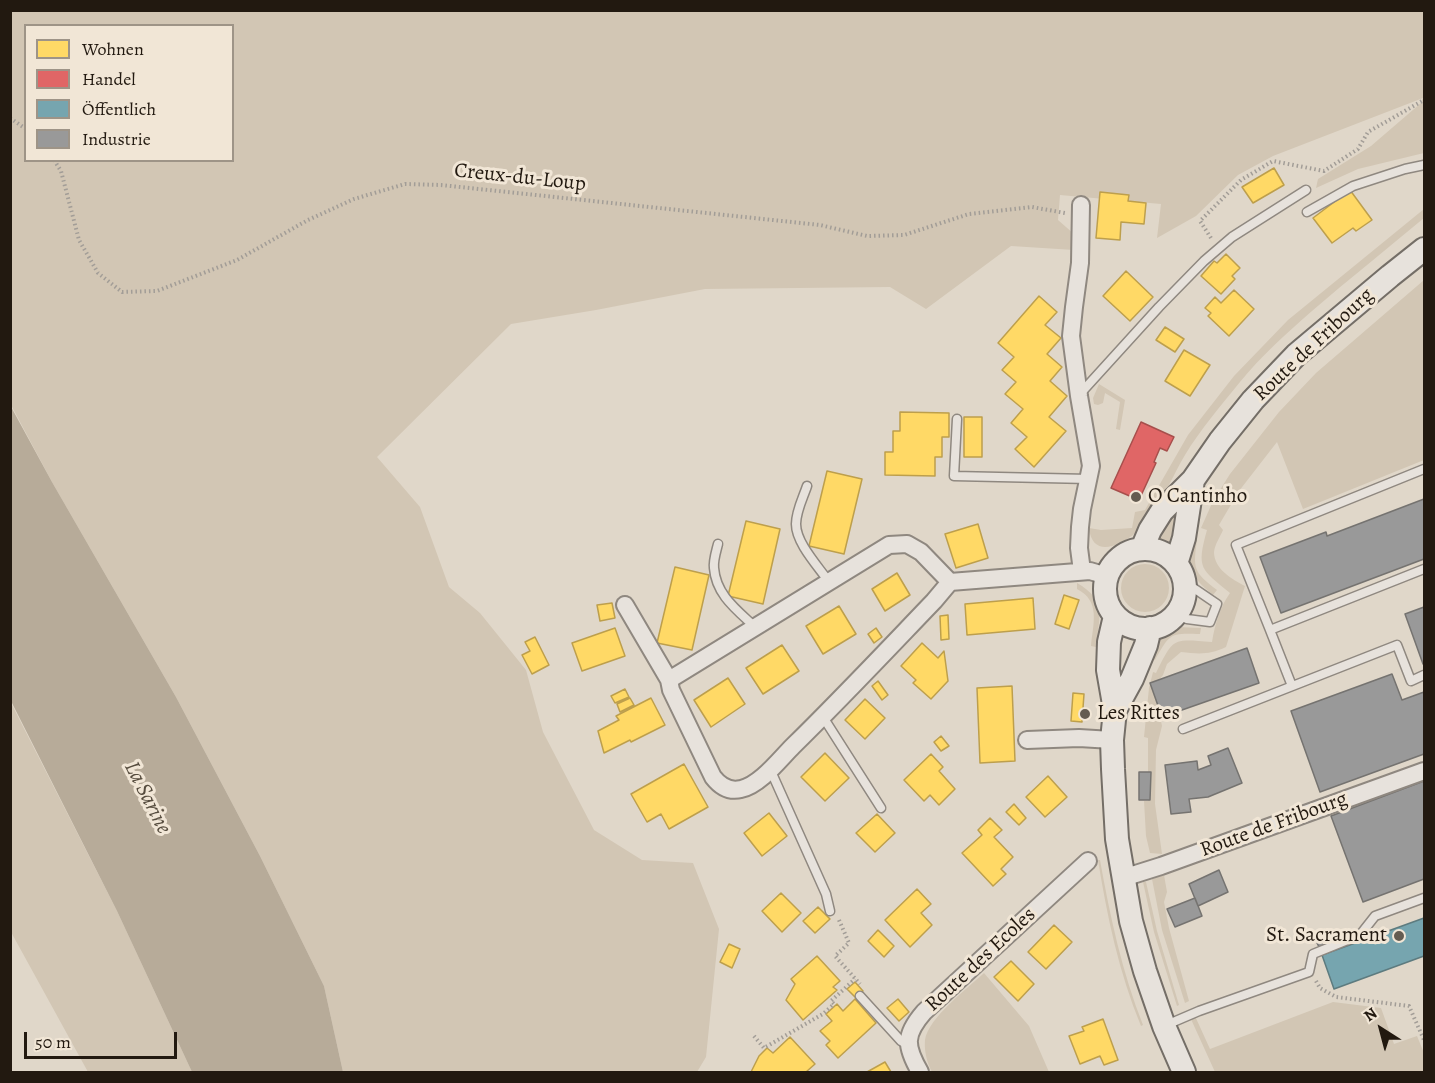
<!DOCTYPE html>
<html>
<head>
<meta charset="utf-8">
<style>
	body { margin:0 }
	#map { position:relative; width:1435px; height:1083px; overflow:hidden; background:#e0d7c9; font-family:Alegreya,serif }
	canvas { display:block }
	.frame { position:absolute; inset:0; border:12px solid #221910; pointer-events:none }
	.legend { position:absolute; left:24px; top:24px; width:210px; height:138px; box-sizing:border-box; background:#f1e6d6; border:2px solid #9e9487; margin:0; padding:8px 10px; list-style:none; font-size:18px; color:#221910 }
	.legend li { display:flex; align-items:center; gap:12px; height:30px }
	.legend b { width:30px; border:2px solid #9e9487 }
	.north { position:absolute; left:1351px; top:999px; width:60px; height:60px; -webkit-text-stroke:4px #f1e6d6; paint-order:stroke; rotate:324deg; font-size:16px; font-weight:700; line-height:24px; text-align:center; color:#221910 }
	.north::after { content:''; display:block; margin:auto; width:21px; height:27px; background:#221910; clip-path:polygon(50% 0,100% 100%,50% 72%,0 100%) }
	.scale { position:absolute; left:24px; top:1032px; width:153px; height:27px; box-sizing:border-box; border:3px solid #221910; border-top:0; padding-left:8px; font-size:18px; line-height:21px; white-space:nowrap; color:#221910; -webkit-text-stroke:4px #f1e6d6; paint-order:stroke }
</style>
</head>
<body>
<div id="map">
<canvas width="1435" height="1083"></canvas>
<div class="frame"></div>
<ul class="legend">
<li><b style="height:16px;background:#ffd966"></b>Wohnen</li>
<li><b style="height:16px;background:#e06666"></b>Handel</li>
<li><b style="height:16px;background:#76a5af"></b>Öffentlich</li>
<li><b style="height:16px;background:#999"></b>Industrie</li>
</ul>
<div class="north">N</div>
<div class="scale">50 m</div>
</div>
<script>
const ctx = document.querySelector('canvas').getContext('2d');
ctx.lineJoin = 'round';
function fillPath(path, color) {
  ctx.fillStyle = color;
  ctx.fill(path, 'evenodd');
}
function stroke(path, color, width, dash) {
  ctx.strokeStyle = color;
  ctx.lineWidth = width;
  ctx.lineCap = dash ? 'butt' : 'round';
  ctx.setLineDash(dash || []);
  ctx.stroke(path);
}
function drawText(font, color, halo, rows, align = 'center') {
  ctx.font = font + ' Alegreya,serif';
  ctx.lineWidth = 6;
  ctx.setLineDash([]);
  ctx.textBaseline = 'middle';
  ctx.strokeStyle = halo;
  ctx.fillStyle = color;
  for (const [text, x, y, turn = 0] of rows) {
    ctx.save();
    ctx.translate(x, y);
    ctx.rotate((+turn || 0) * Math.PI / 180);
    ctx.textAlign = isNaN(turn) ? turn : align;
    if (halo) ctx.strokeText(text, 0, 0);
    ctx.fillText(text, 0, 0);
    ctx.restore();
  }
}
fillPath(new Path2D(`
	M10,11H1424V153L1358,169L1316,188L1318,179L1371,146L1421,103L1423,98L1273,156L1238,175L1196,216L1157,238L1161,204L1060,195L1058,220L1074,234V250L1011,246L926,309L890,287L705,289L596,310L511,324L377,457L420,507L449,587L480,613L526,670L543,732L594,830L642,860L693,863L719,929L706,1057L697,1072H343L324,986L260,856L176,697L52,482L11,405ZM26,26H232V160H26Z
	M1424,209V218C1387,249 1349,279 1312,311C1287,333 1261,356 1240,382C1222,404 1200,430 1185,455C1169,482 1158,514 1133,535C1117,547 1092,557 1089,528L1101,530L1132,528L1135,512L1145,510L1188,435L1234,376L1288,320Z
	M1424,280V460L1303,509L1277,442L1239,491L1219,525L1223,530C1220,537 1215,544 1214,552C1214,569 1232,579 1245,586L1226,647C1209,655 1199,654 1181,652L1167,664L1163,675L1154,686L1164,714L1161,721L1162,726L1156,750L1155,804L1162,854L1150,853L1146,836L1144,801H1148V738L1144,737L1149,688L1153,672L1156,673C1174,637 1172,639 1212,642C1215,624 1220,607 1230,593C1201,569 1196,569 1207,530L1201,528L1213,501L1230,474L1279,412L1316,373Z
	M1099,384L1125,400L1120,430L1116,429L1120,402L1105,393L1103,403L1098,405L1094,404L1093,398Z
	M1180,508L1172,548L1165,543L1154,540L1163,525Z
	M1192,538L1197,540C1193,568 1193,572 1217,590L1213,595C1190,576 1186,567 1192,538Z
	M1121 588a24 24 0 1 1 48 0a24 24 0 1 1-48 0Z
	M1077,583C1108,601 1099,616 1096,647L1091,646C1093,624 1101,601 1077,589Z
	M1177,627L1201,628L1200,634C1170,633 1170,633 1155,660L1150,658C1157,644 1162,632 1177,627Z
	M10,701L117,911L192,1072H88L11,932Z
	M1098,860H1100C1110,916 1122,972 1143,1025L1141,1026C1119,973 1107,916 1098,860Z
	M1164,875L1167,892L1164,902L1169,928L1189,1001L1185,1003L1162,930L1152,879Z
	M1143,882H1146L1157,931L1179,1005L1177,1006L1154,932Z
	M984,973L1029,1026L1049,1072H932C927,1063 924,1051 925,1040C928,1018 968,988 984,973Z
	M1333,1002L1381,1008L1394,1044L1417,1036L1424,1053V1072H1215L1190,1017L1195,1016L1210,1049Z`), '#d2c6b4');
fillPath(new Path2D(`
	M10,405L52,482L176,697L260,856L324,986L343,1072H192L117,911L11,701Z`), '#b7ab99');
const homes = new Path2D(`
	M1274,168L1284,185L1253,203L1242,187Z
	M1350,190L1372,220L1356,231L1353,228L1332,243L1313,218Z
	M1100,192L1129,195L1128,201L1146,203L1144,224L1121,222L1120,240L1096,238Z
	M1226,254L1240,268L1232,276L1235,279L1221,294L1201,276L1214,261L1217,263Z
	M1126,271L1153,297L1130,321L1103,296Z
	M1234,290L1254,309L1229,336L1208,316L1211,313L1205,308L1215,297L1221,303Z
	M1039,296L1057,312L1045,325L1061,338L1047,354L1062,367L1050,381L1067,396L1049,417L1066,431L1034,467L1015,449L1027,437L1011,423L1023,409L1005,394L1016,382L1002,370L1014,357L998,343Z
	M1165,327L1184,339L1175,352L1156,340Z
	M1184,350L1210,365L1190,396L1165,381Z
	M900,412L949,413V437H942V457H935V476L885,475V452H893V431H900Z
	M964,417H982V457H964Z
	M827,471L862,479L844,554L809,546Z
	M746,521L780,529L763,604L728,596Z
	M978,524L988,558L956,568L945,534Z
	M675,567L709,575L692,650L657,643Z
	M897,573L910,595L885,611L872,589Z
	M1064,595L1079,600L1069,629L1055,624Z
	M1033,598L1035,629L967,635L965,604Z
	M612,603L615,618L600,621L597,605Z
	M839,606L856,634L823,654L806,626Z
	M948,615L949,639L941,640L940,616Z
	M615,628L625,656L582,671L572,643Z
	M876,628L882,637L874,643L868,634Z
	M535,637L549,665L532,674L522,655L530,651L525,642Z
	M922,643L938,658L944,651L948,681L931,699L913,683L916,680L901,666Z
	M782,645L799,671L763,694L746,668Z
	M728,678L745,704L711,727L694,700Z
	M878,681L888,695L882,700L872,686Z
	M1012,686L1015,761L980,763L977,688Z
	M625,689L629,697L615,703L611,696Z
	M1073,693L1084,694L1082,722L1071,721Z
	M630,698L634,705L620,712L617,704Z
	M651,698L665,725L631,742L630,740L604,753L598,731L619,720L616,716Z
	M865,699L885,718L865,739L845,720Z
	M941,736L949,746L941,751L934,742Z
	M825,753L849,778L825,801L801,777Z
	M931,754L943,767L939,771L955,789L939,805L930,795L924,801L904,780Z
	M684,764L708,807L669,829L661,814L647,822L631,794Z
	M1048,776L1067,797L1045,817L1026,797Z
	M1014,804L1026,818L1019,825L1006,812Z
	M769,813L787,836L762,856L744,833Z
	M877,814L895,833L875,852L856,833Z
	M990,818L1002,830L994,837L1013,857L1001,869L1006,874L993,886L962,853L982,835L978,830Z
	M917,889L931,904L921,913L932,925L910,947L885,920Z
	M781,893L801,913L782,932L762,911Z
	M818,907L830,919L815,933L803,921Z
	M1054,925L1072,942L1046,969L1028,952Z
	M878,930L894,946L884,957L868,941Z
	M729,944L740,949L732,968L720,962Z
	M817,956L840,981L833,987L837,990L803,1020L786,1000L795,984L791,979Z
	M1011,961L1034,984L1018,1001L994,977Z
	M855,982L863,991L856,998L847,989Z
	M855,999L876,1023L838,1058L826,1045L830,1041L820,1031L832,1021L826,1014L837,1004L843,1011Z
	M898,999L909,1012L899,1021L887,1008Z
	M1103,1019L1118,1060L1104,1065L1100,1056L1080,1064L1069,1036L1084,1031L1082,1027Z
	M790,1037L815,1064L806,1072H751L759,1056L767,1048L773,1053Z
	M885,1062L891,1072H867Z`);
fillPath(homes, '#ffd966');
stroke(homes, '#bd9f4c', 1.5);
const shops = new Path2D(`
	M1141,422L1174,437L1167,451L1160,448L1154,462L1156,463L1139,500L1111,488Z`);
fillPath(shops, '#e06666');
stroke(shops, '#a74f4c', 1.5);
const public = new Path2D(`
	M1424,918V956L1334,989L1322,955Z`);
fillPath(public, '#76a5af');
stroke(public, '#5d7b7f', 1.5);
const industry = new Path2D(`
	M1424,499V559L1281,613L1260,557L1326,532L1327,536Z
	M1424,607V663L1423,664L1405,614Z
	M1247,648L1259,683L1162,717L1150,683Z
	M1392,674L1402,700L1424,692V754L1320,792L1291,711Z
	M1228,748L1242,783L1208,797L1189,799L1191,812L1171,814L1165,765L1197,761L1198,770L1211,765L1208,756Z
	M1139,772H1151L1150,800H1139Z
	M1424,781V879L1363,902L1331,816Z
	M1219,870L1228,892L1198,906L1189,884Z
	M1195,898L1202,916L1175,927L1167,909Z
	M1321,934L1326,944L1319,947L1314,937Z`);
fillPath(industry, '#999');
stroke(industry, '#757370', 1.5);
const service = new Path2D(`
	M1307,212L1353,186L1405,169L1424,165
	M1079,395L1159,307L1204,261L1232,237L1306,190
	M957,419L954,476L1089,479
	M807,486C803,498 796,511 796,524C796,543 818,566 829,582
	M718,544C716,552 713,561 714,568C716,595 737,610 755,627
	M1176,614L1187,619L1210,622L1217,604L1195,589L1185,585
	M1270,630L1236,545L1424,469
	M1292,686L1270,630L1424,569
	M823,717L881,808
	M1183,729L1397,645L1411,681L1424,675
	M770,769L826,894L830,911
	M860,996L901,1041L908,1045
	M1164,1026L1199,1011L1309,972L1313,954L1360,935L1375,916L1424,898`);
const minor = new Path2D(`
	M1081,205L1080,263L1074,307L1071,336L1079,396L1091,466L1082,509L1080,527L1079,548L1082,571
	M625,605L669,680L671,690L713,777C720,786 729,792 741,789C760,785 779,760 793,746C841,699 887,650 934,601L950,582
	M669,680L889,545L907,544L921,552L950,582L1090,571L1107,576
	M1027,740L1079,738L1112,740
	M1123,878L1161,866L1424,771
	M920,1072C905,1046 904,1035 924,1012L1088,861`);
const secondary = new Path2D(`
	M1142,549L1150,530L1162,511L1193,480L1220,441L1253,400L1296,355L1390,276L1424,249
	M1105 589a40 40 0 1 1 80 0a40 40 0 1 1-80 0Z
	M1176,564L1184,538L1193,480
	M1115,616L1109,642L1108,670L1115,710L1112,740L1113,769L1117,839L1131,921L1145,971L1164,1026L1184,1072
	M1115,710L1132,679L1146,645L1150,628`);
stroke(service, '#8f8880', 11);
stroke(minor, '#8f8880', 20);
stroke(secondary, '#746e67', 26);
stroke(new Path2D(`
	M10,118L26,129
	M54,160L61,171L79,240L98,273L122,292L157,291L237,260L308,220L354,199L405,184L441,185L820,225L867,236L904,235L969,214L1032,207L1065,213
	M1211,238L1200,221L1241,180L1273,161L1324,171L1358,149L1368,132L1424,100
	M839,920L849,943L835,956L860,984
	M1316,981L1320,988L1336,997L1409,1006L1424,1040
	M754,1036L764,1048L823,1014L834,1004L831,1001L855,979`), '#a29d97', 4, [1.5, 3]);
stroke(service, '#e7e2dc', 8);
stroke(minor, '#e7e2dc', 16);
stroke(secondary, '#e7e2dc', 22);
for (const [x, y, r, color] of [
	[1136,497,6,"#645c51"],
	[1085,714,6,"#645c51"],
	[1399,936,6,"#645c51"]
]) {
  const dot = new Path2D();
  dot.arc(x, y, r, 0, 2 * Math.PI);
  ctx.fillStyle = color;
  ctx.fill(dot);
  stroke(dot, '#f1e6d6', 2);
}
drawText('21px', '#221910', '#f1e6d6', [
	["Creux-du-Loup",520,178,6],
	["Route de Fribourg",1314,345,-43],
	["Route de Fribourg",1274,825,-20],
	["Route des Ecoles",981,960,-43]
]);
drawText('21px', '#221910', '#f1e6d6', [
	["O Cantinho",1148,497],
	["Les Rittes",1097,714],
	["St. Sacrament",1387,936,"right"]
], 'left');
drawText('italic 22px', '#564c3e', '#f1e6d6', [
	["La Sarine",147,798,63]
]);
</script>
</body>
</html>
